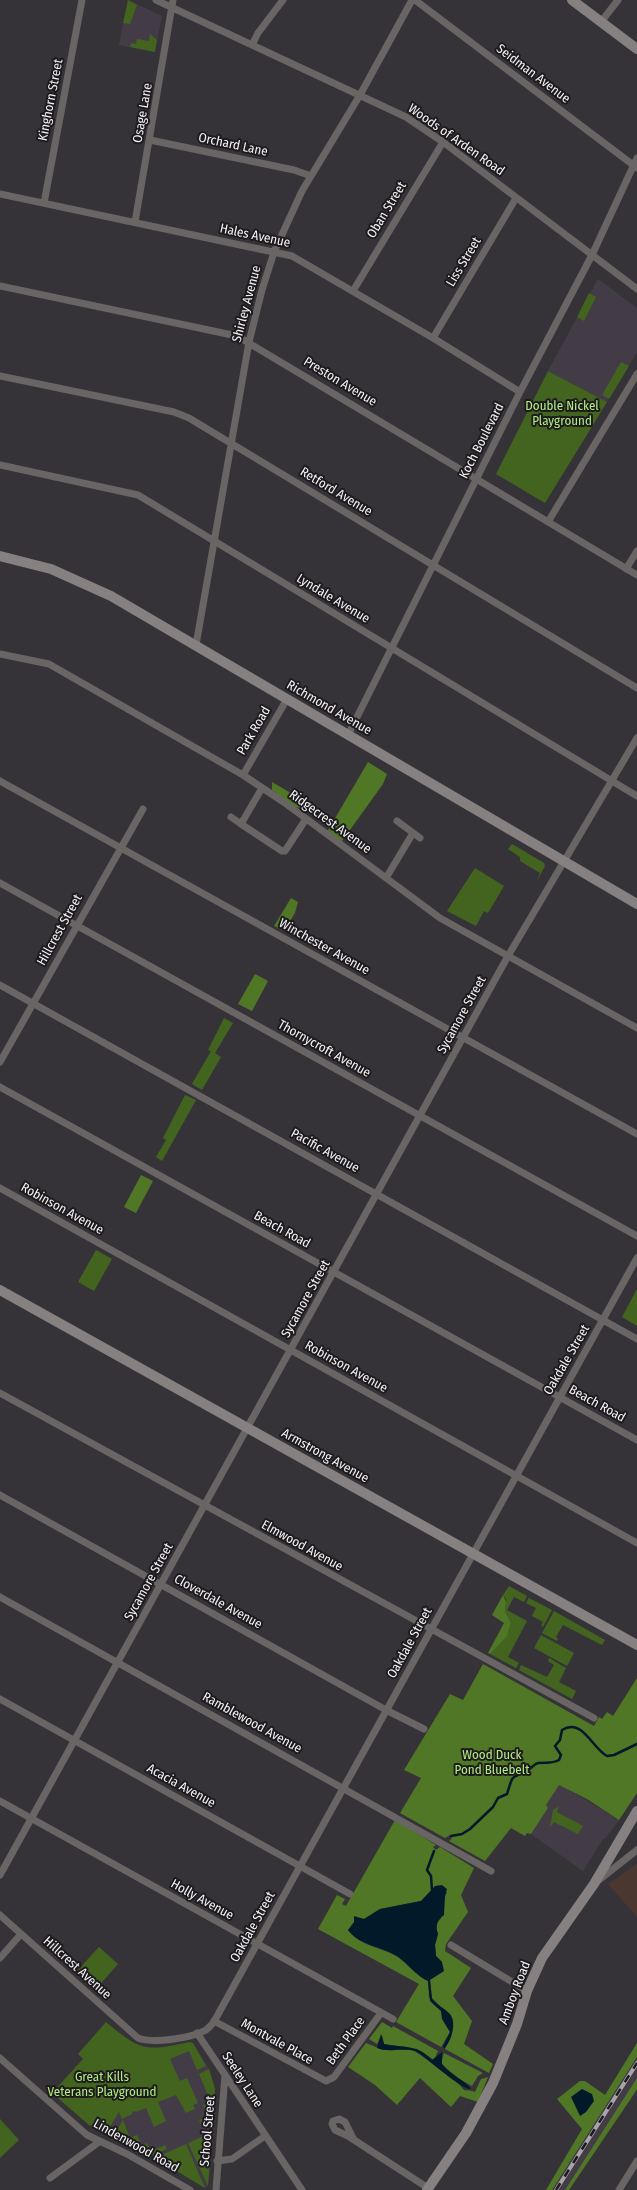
<!DOCTYPE html>
<html>
<head>
<meta charset="utf-8">
<style>
	body { margin:0 }
	canvas { display:block; background:#363338 }
</style>
</head>
<body>
<canvas width="637" height="2190"></canvas>
<script>
const ctx = document.querySelector('canvas').getContext('2d');
ctx.lineJoin = 'round';
function fillPath(path, color) {
  ctx.fillStyle = color;
  ctx.fill(path, 'evenodd');
}
function stroke(path, color, width, dash) {
  ctx.strokeStyle = color;
  ctx.lineWidth = width;
  ctx.lineCap = dash ? 'butt' : 'round';
  ctx.setLineDash(dash || []);
  ctx.stroke(path);
}
function drawText(font, color, halo, rows, align = 'center') {
  ctx.font = font + ' "Fira Sans Condensed",sans-serif';
  ctx.lineWidth = 4;
  ctx.setLineDash([]);
  ctx.textBaseline = 'middle';
  ctx.strokeStyle = halo;
  ctx.fillStyle = color;
  for (const [text, x, y, turn = 0] of rows) {
    ctx.save();
    ctx.translate(x, y);
    ctx.rotate((+turn || 0) * Math.PI / 180);
    ctx.textAlign = isNaN(turn) ? turn : align;
    if (halo) ctx.strokeText(text, 0, 0);
    ctx.fillText(text, 0, 0);
    ctx.restore();
  }
}
fillPath(new Path2D(`
	M637,1864V1917L608,1884Z`), '#4a372f');
fillPath(new Path2D(`
	M128,0L162,16L155,52L119,45Z
	M598,279L637,308V352L607,402L548,371Z
	M559,1784L619,1820L605,1839H603L583,1871L531,1834L548,1808L546,1805Z
	M193,2043L209,2069L215,2089L214,2127L208,2186L205,2188L137,2147L106,2134L157,2050Z
	M637,2057V2078L627,2095L565,2190H552Z`), '#433c46');
fillPath(new Path2D(`
	M128,0L137,5L130,24L123,23Z
	M150,34L157,40L155,52L130,47L131,43L136,44L137,39L149,41Z
	M589,293L596,297L584,321L577,317Z
	M621,362L629,366L609,399L602,395Z
	M548,371L607,402L545,503L496,474Z
	M512,844L544,863L545,866L537,881L540,873L520,861V857L508,849Z
	M475,868L504,886L488,913L484,911L476,926L447,911Z
	M224,1018L233,1023L215,1053L221,1057L202,1090L192,1084L211,1051L208,1050Z
	M185,1095L196,1100L162,1161L156,1157L166,1140L163,1138Z
	M96,1250L112,1259L94,1291L78,1282Z
	M637,1289V1326L622,1317Z
	M509,1586L527,1596L524,1602L514,1597L507,1610L527,1621L508,1657L519,1663L516,1668L490,1654C498,1643 508,1638 511,1623L505,1611L506,1599L503,1595Z
	M529,1598L552,1610L543,1627L541,1625L543,1622L532,1616L536,1608L526,1603Z
	M554,1611L605,1640L602,1645L563,1625L556,1637L558,1639L557,1641L542,1633Z
	M541,1635L574,1653L567,1666L534,1648Z
	M549,1658L566,1668L559,1682L576,1691L572,1699L519,1670L521,1665L547,1677L554,1665L548,1661Z
	M559,1806L557,1812L583,1826L578,1834L554,1822L550,1827L553,1810Z
	M99,1947L118,1964L97,1988L77,1971Z
	M106,2022C142,2052 145,2051 190,2042L193,2043L206,2066L197,2070L189,2051L170,2059L180,2081L187,2078L198,2103L193,2105L195,2109L186,2113L176,2095L158,2102L166,2121L154,2127L146,2108L136,2112L135,2111L132,2112V2114L122,2119L119,2112L106,2134L89,2125L52,2093L83,2059L78,2054Z
	M209,2069L215,2089L214,2128L205,2124L202,2126L199,2120L208,2116L203,2105L211,2102L199,2074Z
	M0,2119L19,2140L0,2158Z
	M123,2120L130,2138L137,2135L140,2142L133,2145L113,2137Z
	M206,2135H212L208,2186L188,2143Z
	M147,2143L151,2151L165,2145L167,2149L151,2156L137,2147Z
	M186,2144L205,2188L155,2158Z`), '#42641f');
fillPath(new Path2D(`
	M368,762L387,774L383,784L342,841L340,842L327,832Z
	M272,782L306,802L301,808L295,807L272,790Z
	M291,898L298,902L295,913L284,931L274,926Z
	M255,974L268,981L252,1011L238,1004Z
	M141,1175L153,1181L136,1213L124,1207Z
	M503,1595L506,1602L505,1611L511,1623L507,1636L490,1654L488,1653L504,1623L492,1615Z
	M483,1664L594,1726L599,1717L602,1719L607,1712L613,1716L637,1678V1793L619,1820L587,1799L559,1785L546,1805L548,1808L531,1834L527,1833L525,1836L511,1828L485,1861L449,1841L452,1838L450,1835L445,1838L400,1813L421,1778L404,1770L450,1694L463,1700Z
	M395,1820L436,1845L433,1847L436,1850L440,1847L474,1868L461,1895L468,1912L446,1944L445,1951L471,1968L453,1996L472,2021L464,2044L493,2064L489,2073L445,2049L452,2033V2018L432,1998L430,1980L442,1962L436,1956L435,1945L438,1934L436,1929L437,1923L441,1918L445,1896L447,1892L427,1895L421,1901L380,1909L364,1919L358,1918L348,1930C359,1946 381,1947 396,1956C407,1962 416,1977 428,1980L429,1997L433,2004L441,2011L444,2022L450,2032L441,2047L396,2022L419,1984L318,1929L337,1895L345,1899L342,1904L346,1906Z
	M382,2022L392,2028L393,2026L438,2051L434,2060L417,2049L384,2044L382,2035L377,2044L369,2039Z
	M366,2043L383,2050H413L457,2081C468,2096 461,2087 475,2092L481,2079L488,2077L478,2102L460,2096L451,2107L420,2078L397,2105L375,2085L348,2067Z
	M637,2043V2057L552,2190H546L582,2129L557,2099L580,2081H585L605,2095Z
	M444,2053L483,2073L478,2076L472,2086L454,2076L441,2063Z
	M637,2078V2089L634,2094L569,2190H565Z`), '#4f7726');
fillPath(new Path2D(`
	M442,1885L447,1889L445,1896L444,1915C437,1920 435,1926 438,1934L435,1945L436,1956L442,1962L444,1971L430,1980L432,1999C437,2005 444,2008 449,2013C458,2022 451,2042 444,2049L443,2046L450,2032L442,2019L441,2011L430,2001L428,1981C419,1978 406,1962 397,1956C381,1946 360,1946 348,1930L354,1922V1916L364,1919L380,1909L421,1901L435,1886Z
	M381,2034L384,2044C403,2048 418,2044 432,2060L442,2052V2064C449,2073 468,2083 471,2089C463,2091 429,2060 419,2053C405,2045 391,2054 377,2048Z
	M582,2089L592,2094L594,2101L586,2112L580,2116L571,2097Z`), '#001a2a');
stroke(new Path2D(`
	M451,1836L462,1834L470,1829L493,1807L498,1798L507,1794C514,1772 510,1780 528,1770C532,1768 534,1764 538,1763C546,1762 552,1764 559,1760L561,1755L555,1746L560,1740L562,1730C582,1717 592,1748 607,1756L614,1755L637,1744
	M432,1890L431,1876L427,1870L434,1851`), '#001a2a', 2.5);
stroke(new Path2D(`
	M156,0L406,117L443,142L637,289
	M415,0L637,168
	M601,22L618,0
	M252,45L258,33L283,0
	M150,140L294,170L311,176
	M0,194L292,256L433,338L520,392
	M44,203L82,0
	M135,222L173,0
	M0,286L237,336L637,575
	M353,291L443,142
	M433,338L516,198
	M0,376L174,412L189,418L637,688
	M0,465L138,495L637,796
	M548,522L637,374
	M626,569L637,551
	M196,645L249,342L262,290L274,252L302,191L360,95L412,0
	M0,654L49,664L180,739L243,775L285,803L440,918L637,1028
	M348,735L520,392L592,255L637,158
	M243,775L287,699
	M0,781L637,1134
	M262,788L241,824L282,851H285L306,819
	M231,817L241,824
	M397,821L420,838
	M386,878L413,833
	M0,883L637,1236
	M0,985L637,1339
	M0,1062L143,809
	M0,1087L637,1440
	M0,1188L637,1543
	M0,1393L594,1718
	M0,1495L386,1710L424,1729
	M0,1597L491,1871
	M0,1699L350,1894
	M0,1801L393,2019
	M0,1875L508,956L637,738
	M599,1880L637,1850
	M0,1915L138,2038C153,2044 192,2038 206,2030C210,2027 214,2022 216,2018L637,1258
	M451,1945L527,1991
	M0,1958L21,1934
	M214,2021L326,2081L334,2077L381,2013
	M197,2033L302,2190
	M0,2058L87,2135L127,2154L190,2190
	M354,2140L345,2122L339,2119L333,2121L332,2124L335,2130L348,2136L428,2188
	M217,2161L232,2159L265,2136
	M50,2178L99,2142
	M216,2190L225,2075
	M619,2190L637,2161`), '#696565', 7);
stroke(new Path2D(`
	M572,0L637,49
	M0,556L51,569L111,596L637,904
	M0,1290L637,1645
	M427,2190L466,2133L493,2083L517,2024L527,1991L542,1958L594,1884L637,1811`), '#868180', 10);
const rail = new Path2D(`
	M556,2190L637,2063`);
stroke(rail, '#a7a5a9', 4);
stroke(rail, '#1d1b1d', 2.5, [8]);
drawText('13px', '#f3f1f4', '#1d1b1d', [
	["Seidman Avenue",533,74,37],
	["Kinghorn Street",51,100,-79],
	["Osage Lane",143,113,-80],
	["Woods of Arden Road",456,140,35],
	["Orchard Lane",233,145,12],
	["Oban Street",387,210,-59],
	["Hales Avenue",255,236,12],
	["Liss Street",464,262,-59],
	["Shirley Avenue",247,304,-75],
	["Preston Avenue",340,382,31],
	["Koch Boulevard",482,441,-63],
	["Retford Avenue",336,492,31],
	["Lyndale Avenue",333,599,31],
	["Richmond Avenue",329,708,30],
	["Park Road",254,731,-60],
	["Ridgecrest Avenue",330,822,36],
	["Hillcrest Street",60,930,-61],
	["Winchester Avenue",324,947,29],
	["Sycamore Street",462,1015,-61],
	["Thornycroft Avenue",324,1049,29],
	["Pacific Avenue",325,1151,29],
	["Robinson Avenue",62,1209,29],
	["Beach Road",282,1230,29],
	["Sycamore Street",306,1299,-61],
	["Oakdale Street",567,1360,-60],
	["Robinson Avenue",346,1367,29],
	["Beach Road",597,1404,29],
	["Armstrong Avenue",325,1456,29],
	["Elmwood Avenue",302,1546,29],
	["Sycamore Street",149,1582,-61],
	["Cloverdale Avenue",218,1602,29],
	["Oakdale Street",410,1643,-61],
	["Ramblewood Avenue",252,1723,29],
	["Acacia Avenue",181,1786,29],
	["Holly Avenue",202,1900,29],
	["Oakdale Street",253,1927,-61],
	["Hillcrest Avenue",77,1968,42],
	["Amboy Road",515,1993,-69],
	["Beth Place",346,2041,-54],
	["Montvale Place",277,2042,29],
	["Seeley Lane",242,2080,57],
	["School Street",208,2131,-85],
	["Lindenwood Road",136,2146,29]
]);
drawText('13px', '#b1eb80', '#1d1b1d', [
	["Double Nickel",562,406],
	["Playground",562,421],
	["Wood Duck",492,1755],
	["Pond Bluebelt",492,1770],
	["Great Kills",102,2077],
	["Veterans Playground",102,2092]
]);
</script>
</body>
</html>
